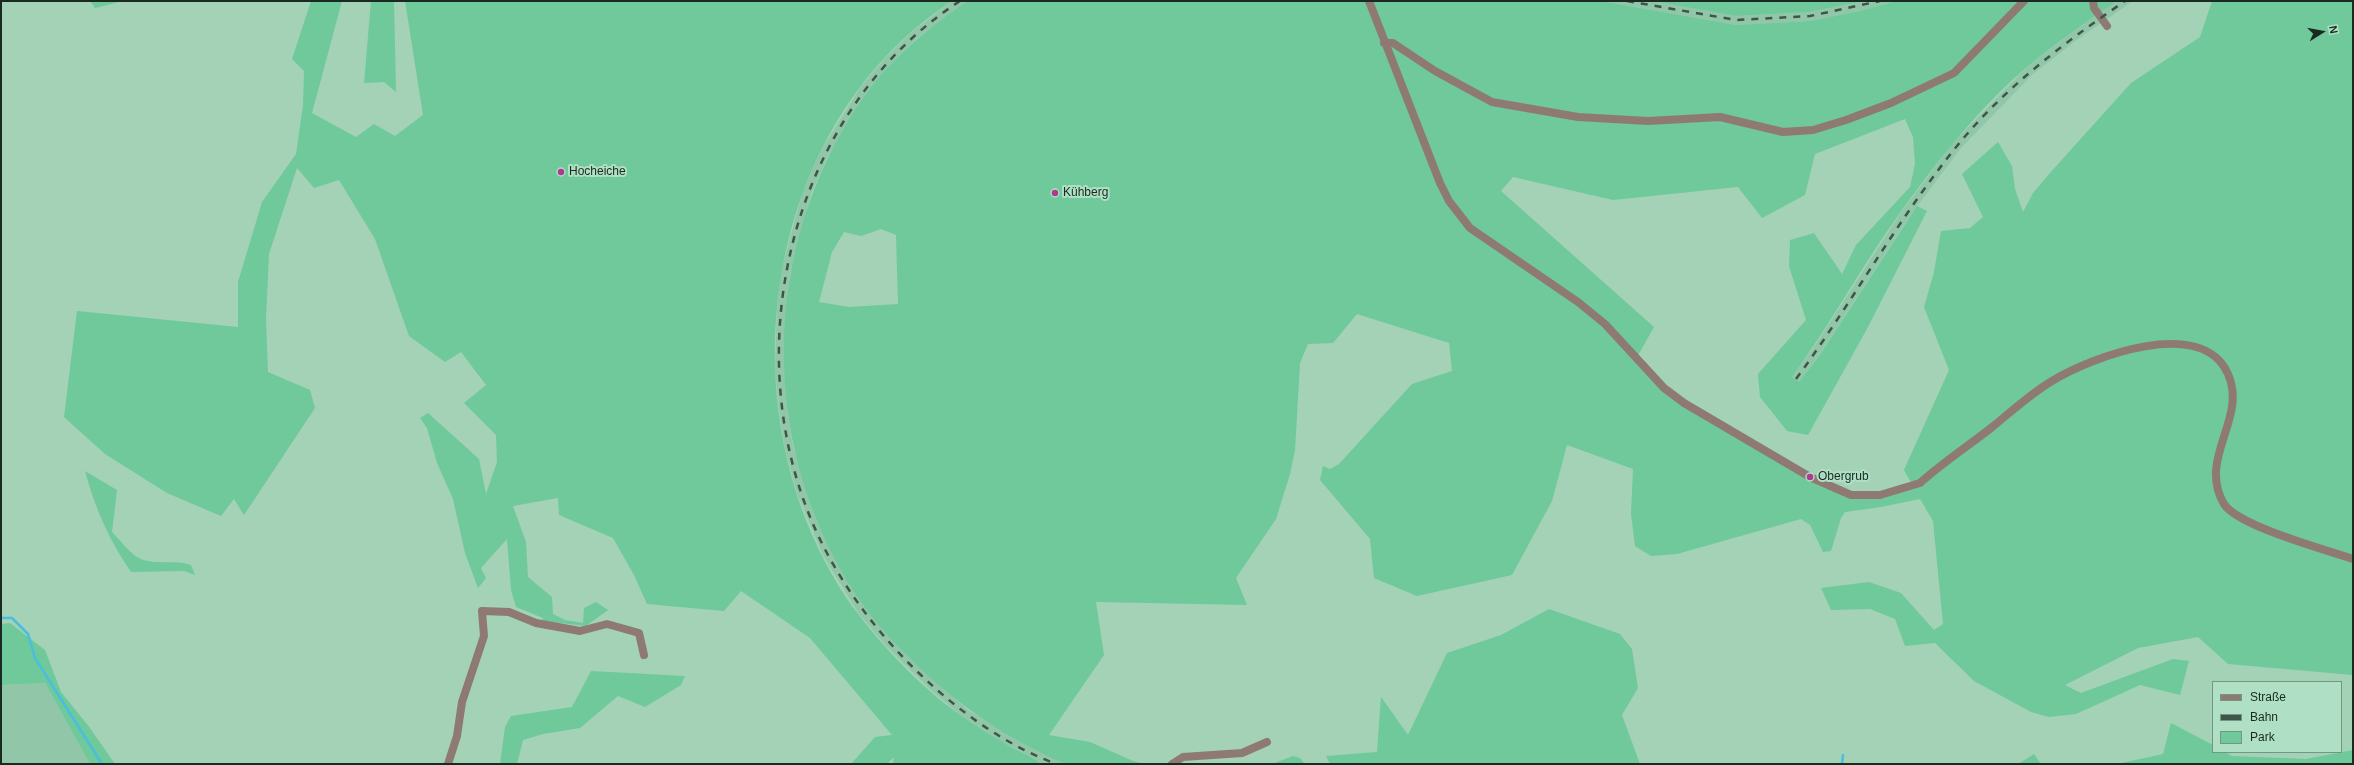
<!DOCTYPE html>
<html>
<head>
<meta charset="utf-8">
<style>
	body { margin:0 }
	#map { position:relative; width:2354px; height:765px; overflow:hidden; background:#a3d2b7; font-family:Arial,sans-serif }
	canvas { display:block }
	.frame { position:absolute; inset:0; border:2px solid #192b21; pointer-events:none }
	.legend { position:absolute; left:2212px; top:681px; width:130px; height:72px; box-sizing:border-box; background:#afdfc4; border:1px solid #739783; margin:0; padding:5px 7px; list-style:none; font-size:12px; color:#192b21 }
	.legend li { display:flex; align-items:center; gap:8px; height:20px }
	.legend b { width:20px; border:1px solid #739783 }
	.north { position:absolute; left:2302px; top:12px; width:40px; height:40px; -webkit-text-stroke:3px #afdfc4; paint-order:stroke; rotate:79deg; font-size:11px; font-weight:700; line-height:16px; text-align:center; color:#192b21 }
	.north::after { content:''; display:block; margin:auto; width:14px; height:18px; background:#192b21; clip-path:polygon(50% 0,100% 100%,50% 72%,0 100%) }
</style>
</head>
<body>
<div id="map">
<canvas width="2354" height="765"></canvas>
<div class="frame"></div>
<ul class="legend">
<li><b style="height:5px;background:#8f7a73"></b>Straße</li>
<li><b style="height:5px;background:#3d5648"></b>Bahn</li>
<li><b style="height:11px;background:#6fc99a"></b>Park</li>
</ul>
<div class="north">N</div>
</div>
<script>
const ctx = document.querySelector('canvas').getContext('2d');
ctx.lineJoin = 'round';
function fillPath(path, color) {
  ctx.fillStyle = color;
  ctx.fill(path, 'evenodd');
}
function stroke(path, color, width, dash) {
  ctx.strokeStyle = color;
  ctx.lineWidth = width;
  ctx.lineCap = dash ? 'butt' : 'round';
  ctx.setLineDash(dash || []);
  ctx.stroke(path);
}
function drawText(font, color, halo, rows, align = 'center') {
  ctx.font = font + ' Arial,sans-serif';
  ctx.lineWidth = 4;
  ctx.setLineDash([]);
  ctx.textBaseline = 'middle';
  ctx.strokeStyle = halo;
  ctx.fillStyle = color;
  for (const [text, x, y, turn = 0] of rows) {
    ctx.save();
    ctx.translate(x, y);
    ctx.rotate((+turn || 0) * Math.PI / 180);
    ctx.textAlign = isNaN(turn) ? turn : align;
    if (halo) ctx.strokeText(text, 0, 0);
    ctx.fillText(text, 0, 0);
    ctx.restore();
  }
}
fillPath(new Path2D(`
	M952,1H968L917,38L893,62L867,93L828,156L811,194L790,273L786,310L784,370L788,417L793,447L815,517L831,551L866,609L910,659L968,710L1027,745L1068,764H1044L999,740L963,717L931,690L886,646L859,614L823,555L797,493L785,449L780,418L775,370L777,309L781,271L803,191L820,152L860,88L887,56L912,32Z
	M1602,1H1653L1736,16L1809,12L1864,1H1896L1860,11L1810,21L1736,25Z
	M2117,1H2133L2075,41L2032,75L1961,148L1909,217L1821,352L1799,382L1792,377L1814,347L1902,211L1954,142L2026,68L2070,34Z
	M45,683L90,764H1V685Z`), '#91c7a8');
fillPath(new Path2D(`
	M90,1H123L95,8Z
	M311,1H342L312,113L356,137L374,124L395,136L423,115L405,1H952C754,130 721,431 859,615C888,653 926,692 966,719C981,729 997,739 1013,748C1022,753 1034,757 1041,764H893L894,757L887,764H851L875,737L892,735L810,638L741,591L724,611L647,604L634,575L613,538L559,515L558,498L513,506L526,542L528,577L552,597L553,614L565,620L583,623L584,608L596,602L608,610L586,626L542,621L543,618L516,607L511,590L507,539L481,568L486,578L478,588L465,553L453,499L437,463L427,428L420,418L428,413L479,459L486,494L497,462L496,435L464,403L486,385L461,352L445,362L409,336L375,239L339,180L314,188L297,168L269,254L266,319L268,372L310,390L315,408L244,515L234,499L221,516L167,493L105,454L64,417L77,311L238,327V282L262,202L296,154L303,105L304,71L292,59Z
	M371,1H394L396,92L384,82L364,83Z
	M968,1H1601L1736,25L1810,21L1860,11L1896,1H2117C2086,22 2056,43 2027,67C1979,108 1939,159 1902,210C1863,264 1831,323 1792,377L1799,382L1821,353L1917,206L1927,211L1868,327L1808,435L1787,431L1760,397L1758,374L1806,320L1789,266L1790,240L1814,233L1842,274L1856,245L1910,187L1915,164L1913,137L1905,119L1815,154L1805,195L1762,218L1738,187L1613,200L1513,177L1501,191L1654,327L1636,359L1684,404L1851,495H1880L1913,486L1904,470L1949,370L1924,307L1934,272L1941,231L1970,228L1983,217L1962,174L1998,142L2012,166L2015,189L2023,212L2033,193L2050,173L2131,83L2200,37L2212,1H2353V675L2228,664L2198,637L2138,648L2065,685L2081,693L2173,659L2189,661L2180,695L2140,685L2076,714L2049,717L2031,712L1974,681L1935,643L1905,646L1895,619L1870,609L1831,610L1821,588L1869,582L1901,593L1934,630L1943,624L1933,521L1920,499L1881,507L1845,512L1841,518L1831,551L1823,552L1810,525L1801,519L1677,554L1651,556L1635,546L1631,514L1633,469L1567,445L1552,501L1512,575L1417,596L1374,578L1370,539L1320,480L1323,466L1330,469L1339,464L1412,384L1452,371L1449,343L1357,314L1333,343L1308,344L1300,363L1295,450L1290,474L1276,519L1236,578L1247,605L1096,602L1104,655L1049,735L1090,742L1133,761L1144,764C1124,764 1084,765 1067,764C1056,761 1044,754 1034,749C994,729 958,703 925,673C904,653 883,632 866,609C756,456 757,246 866,94C893,57 930,26 968,1ZM881,229L896,235L898,304L849,307L819,302L832,252L844,232L861,236Z
	M1653,1H1864L1809,12L1736,16Z
	M85,471L117,490L112,532C120,540 128,551 137,557C151,566 175,559 191,565L195,575L184,571L131,572C109,540 95,508 85,471Z
	M1549,609L1620,634L1632,649L1638,688L1622,715L1640,764H1330L1326,756L1377,752L1381,697L1408,735L1447,653L1501,635Z
	M10,623L45,650L61,692L90,728L115,764H90L45,683L1,685V624Z
	M591,671L685,676L681,685L645,707L618,696L580,728L543,734L523,740L517,764H500L505,727L511,716L572,707Z
	M2171,723L2213,745V752H2225L2232,756L2306,759L2353,750V764H2117L2163,754Z
	M2034,754L2041,764H2018Z
	M1293,756L1300,758L1305,764H1272Z`), '#6fc99a');
stroke(new Path2D(`
	M1,618H12L28,634L35,658L102,764
	M1842,764L1843,755`), '#49bede', 2.5);
stroke(new Path2D(`
	M2093,1L2094,8L2107,26
	M1384,43H1393L1435,71L1492,102L1578,117L1648,121L1720,117L1783,132L1813,130L1846,120L1891,103L1954,73L2024,1
	M448,764L457,736L462,702L484,636L482,611L509,612L536,623L580,631L607,624L639,633L644,655
	M1172,764L1183,757L1242,753L1267,742`), '#8f7a73', 8);
stroke(new Path2D(`
	M1369,1L1440,183L1449,201L1470,228L1578,302L1605,324L1664,388L1684,403L1810,477L1851,495H1880L1920,483C1942,463 1968,446 1991,428C2011,412 2030,394 2052,381C2091,357 2202,315 2228,374C2248,419 2197,458 2224,504C2238,526 2326,550 2353,559`), '#8f7a73', 8);
stroke(new Path2D(`
	M960,1C783,116 729,371 828,555C853,601 884,640 923,677C961,713 1006,745 1056,764
	M1627,1L1736,20L1810,16L1880,1
	M1796,379C1852,303 1897,220 1957,146C2004,88 2064,43 2125,1`), '#3d5648', 2.5, [7, 7]);
for (const [x, y, r, color] of [
	[561,172,4,"#ae3990"],
	[1055,193,4,"#ae3990"],
	[1810,477,4,"#ae3990"]
]) {
  const dot = new Path2D();
  dot.arc(x, y, r, 0, 2 * Math.PI);
  ctx.fillStyle = color;
  ctx.fill(dot);
  stroke(dot, '#afdfc4', 1.5);
}
drawText('12px', '#192b21', '#afdfc4', [
	["Hocheiche",569,172],
	["Kühberg",1063,193],
	["Obergrub",1818,477]
], 'left');
</script>
</body>
</html>
